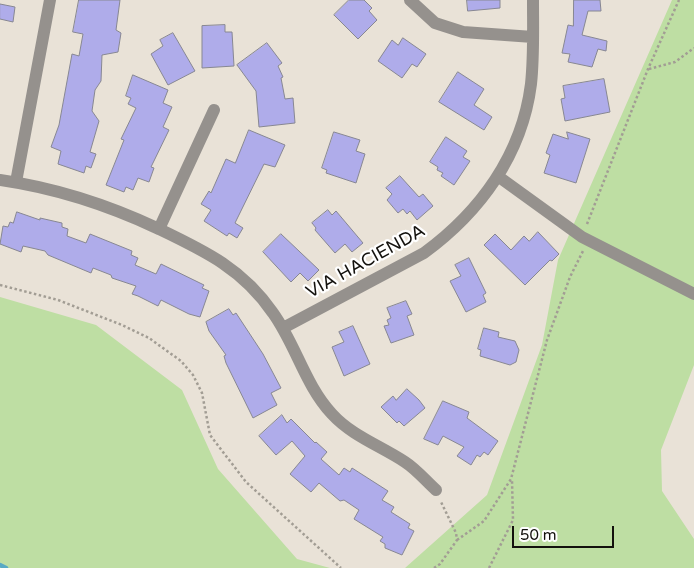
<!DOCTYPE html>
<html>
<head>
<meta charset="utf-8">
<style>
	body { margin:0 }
	#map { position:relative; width:694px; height:568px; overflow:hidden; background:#e9e2d7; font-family:"Varela Round",sans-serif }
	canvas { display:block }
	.scale { position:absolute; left:512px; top:526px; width:102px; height:22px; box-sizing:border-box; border:2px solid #13110d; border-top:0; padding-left:6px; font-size:15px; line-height:18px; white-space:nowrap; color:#13110d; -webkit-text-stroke:4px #fff; paint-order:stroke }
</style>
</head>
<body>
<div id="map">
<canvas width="694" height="568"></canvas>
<div class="scale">50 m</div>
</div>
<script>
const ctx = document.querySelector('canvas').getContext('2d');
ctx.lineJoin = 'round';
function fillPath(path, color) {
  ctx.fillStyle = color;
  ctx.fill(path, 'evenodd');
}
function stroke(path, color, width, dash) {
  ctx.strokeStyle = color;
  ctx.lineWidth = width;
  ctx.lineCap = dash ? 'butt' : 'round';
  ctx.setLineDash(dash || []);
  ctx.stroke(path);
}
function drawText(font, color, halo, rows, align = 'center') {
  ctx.font = font + ' "Varela Round",sans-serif';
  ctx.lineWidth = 4.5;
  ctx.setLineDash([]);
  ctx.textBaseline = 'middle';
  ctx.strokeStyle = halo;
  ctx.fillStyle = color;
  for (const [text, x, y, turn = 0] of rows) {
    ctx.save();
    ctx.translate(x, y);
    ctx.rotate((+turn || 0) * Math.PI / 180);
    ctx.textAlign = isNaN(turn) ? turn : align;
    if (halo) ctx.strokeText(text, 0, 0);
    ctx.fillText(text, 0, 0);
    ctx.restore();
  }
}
fillPath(new Path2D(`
	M672,0H694V365L661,450L662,491L694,539V568H405L487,495L542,345L558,260Z
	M0,297L96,325L182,390L218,469L297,559L330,568H0Z`), '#bedea3');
stroke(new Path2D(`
	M0,565L6,568`), '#59a9c5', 4.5);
const building = new Path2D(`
	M79,0H120L116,30L121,33L118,52L102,55L101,81L95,90L92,111L99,121L90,152L96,154L91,168L86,166L84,173L58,164L61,151L51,147L59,125L72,54L79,56L83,34L73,32Z
	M349,0H364L372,8L369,11L377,20L358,39L334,15Z
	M467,0H500V8L468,11Z
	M574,0H600L601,11H588L582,35L607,41L606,51L598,49L592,67L568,62L570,54L562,53L568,25L573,26Z
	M0,4L15,7L13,22L0,19Z
	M225,25V32H232L234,66L202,68V26Z
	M173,33L195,71L168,85L151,54L163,46L160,40Z
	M403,38L426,54L417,67L412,64L402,78L378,61L392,40L398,45Z
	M267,43L282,63L278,66L283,77L281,78L285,99L293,98L295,123L259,127L256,91L237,65Z
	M458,72L484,89L474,105L492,117L484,130L439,102Z
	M133,75L168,90L163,103L172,107L163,127L169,130L151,167L154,168L149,182L138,178L133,190L126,187L124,192L106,185L124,140L121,139L136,108L128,104L131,98L126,96Z
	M604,79L610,112L565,121L561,99L565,98L563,86Z
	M249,130L285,145L275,167L264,164L235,223L243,228L237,238L229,233L227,236L204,221L211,210L201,204L209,191L211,193L226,159L235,163Z
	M334,132L360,140L356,151L365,154L356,183L326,173L327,170L322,168Z
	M567,132L590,139L576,183L544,173L550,155L546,153L553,134L568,139Z
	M446,137L467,151L463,157L470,161L454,185L441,176L443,173L437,170L438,167L430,162Z
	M400,176L419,197L423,194L433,206L417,220L410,211L407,214L403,209L398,213L387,200L392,194L386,188Z
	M328,210L332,215L336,211L363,243L352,252L345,244L335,253L315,230L316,228L312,223Z
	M17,212L40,220V218L62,223V227L68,229L67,236L86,243L90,234L132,251L131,255L138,258L135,265L156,274L161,264L204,285L202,288L209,291L200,317L189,314L161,300L158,306L138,296L132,294L136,286L112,278L111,275L93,268L91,273L48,255L45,251L23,246L21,252L0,244L3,226L8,227L10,222L13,223Z
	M538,232L559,254L552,261L550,260L525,285L484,245L495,234L511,250L524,236L529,241Z
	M281,234L319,270L308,281L300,273L291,282L263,252Z
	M469,258L486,293L483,295L486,302L466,312L450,281L461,276L455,265Z
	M406,301L412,314L407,316L414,335L391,343L384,326L389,325L387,320L391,318L387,308Z
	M229,309L233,315L236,313L263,354L281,388L271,393L277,405L253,418L226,363L224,356L226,355L209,331L206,322Z
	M353,326L370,364L344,376L332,347L344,342L339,332Z
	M484,328L499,332L498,337L515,341L519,350L516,362L510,365L480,356L481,350L478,349Z
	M407,389L419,400L425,408L404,426L399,421L397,423L381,407L393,396L396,400Z
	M443,401L469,412L467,418L498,441L488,455L484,452L480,457L477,455L471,465L457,456L464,447L443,436L438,445L424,439Z
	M282,415L287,423L291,419L315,443L316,442L327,452L321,459L339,475L344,468L350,472L352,468L388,491L382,500L394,507L391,512L410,524L408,528L414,531L402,555L385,548V544L380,541L383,537L354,519L359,510L344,500L340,501L319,483L311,492L290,474L305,456L292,441L276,455L259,436Z`);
fillPath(building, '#afacea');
stroke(building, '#878792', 1);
stroke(new Path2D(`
	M649,69L675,62L694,48
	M587,224L648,69L679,0
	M0,285L58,300L122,325L149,338L181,361L193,375L202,393L210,435L246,482L341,568
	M457,540L484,521L511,479L547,340L570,277L583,251
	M434,568L440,564L457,540L456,533L441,502
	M489,568L513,520L512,480`), '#a29d94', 2.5, [2.5, 2.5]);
stroke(new Path2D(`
	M410,0L435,23L463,32L533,37
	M499,177L582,237L694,294
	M0,180C56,188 108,205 159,229C205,251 243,269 273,313C296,345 305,385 332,414C352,436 381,446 405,462C416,469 426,481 436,490
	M16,182L50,0
	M159,229L214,110
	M283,328L424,253C480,212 522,155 531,84C534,56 533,28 533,0`), '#95918d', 12);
drawText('18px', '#13110d', '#fff', [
	["VIA HACIENDA",366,262,-29]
]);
</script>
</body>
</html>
